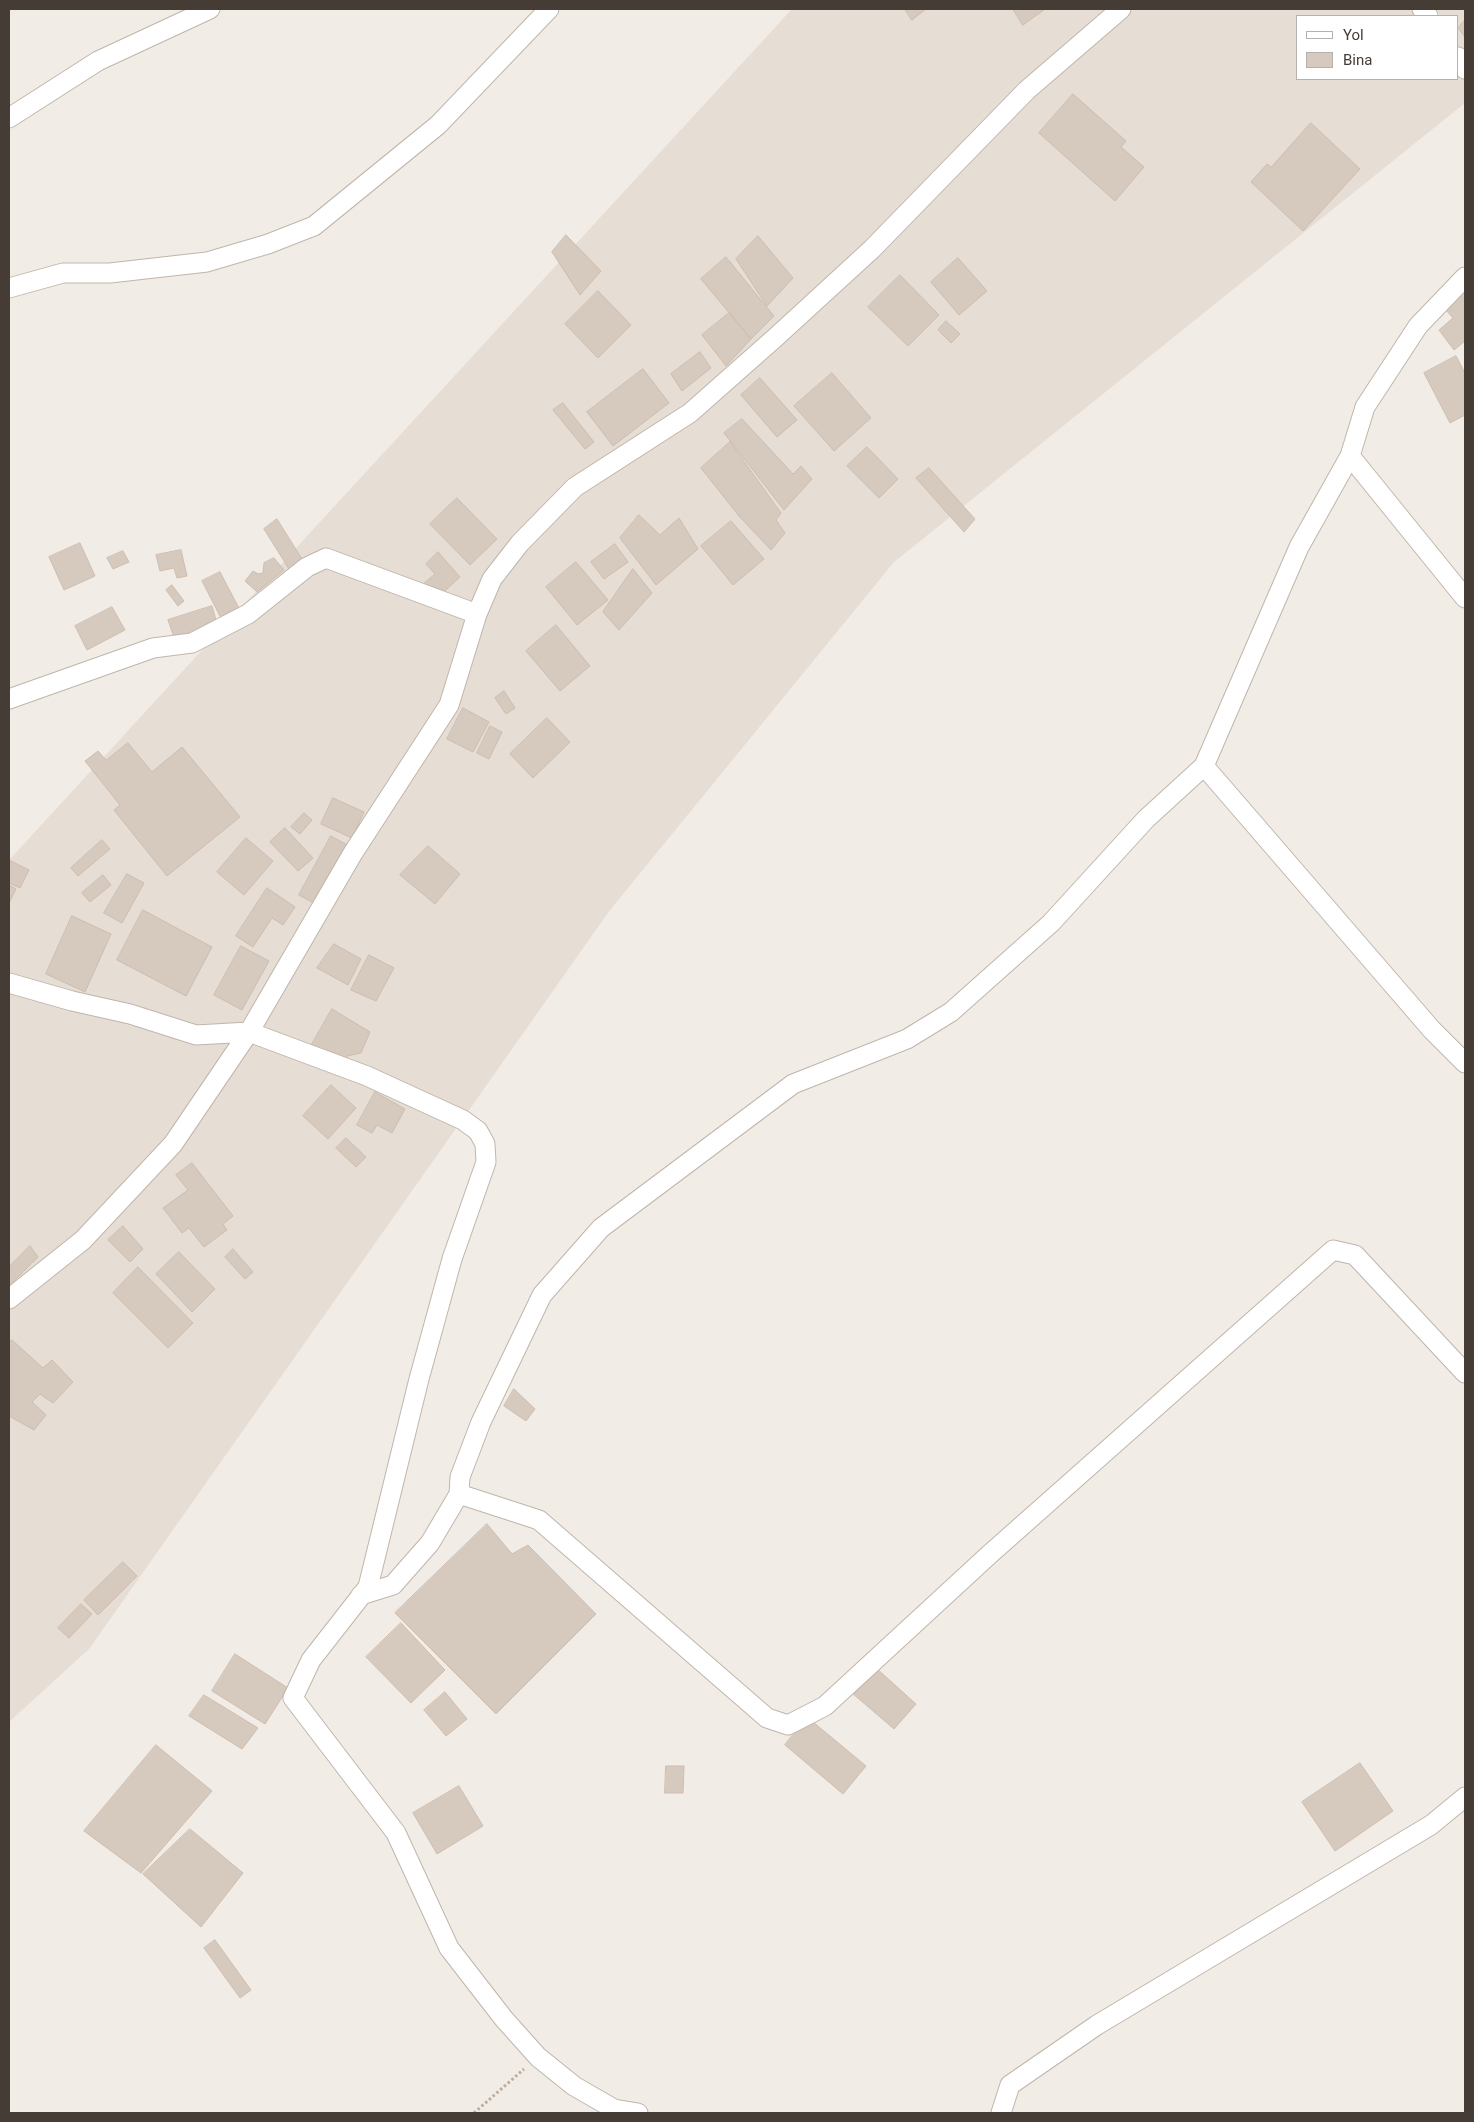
<!DOCTYPE html>
<html>
<head>
<meta charset="utf-8">
<style>
	body { margin:0 }
	#map { position:relative; width:1474px; height:2122px; overflow:hidden; background:#f2ece6; font-family:Roboto,sans-serif }
	canvas { display:block }
	.frame { position:absolute; inset:0; border:10px solid #443c35; pointer-events:none }
	.legend { position:absolute; left:1296px; top:15px; width:162px; height:65px; box-sizing:border-box; background:#fff; border:1px solid #b4b1ae; margin:0; padding:6px 9px; list-style:none; font-size:15px; color:#443c35 }
	.legend li { display:flex; align-items:center; gap:10px; height:25px }
	.legend b { width:25px; border:1px solid #b4b1ae }
</style>
</head>
<body>
<div id="map">
<canvas width="1474" height="2122"></canvas>
<div class="frame"></div>
<ul class="legend">
<li><b style="height:6px;background:#fff"></b>Yol</li>
<li><b style="height:14px;background:#d6c9be"></b>Bina</li>
</ul>
</div>
<script>
const ctx = document.querySelector('canvas').getContext('2d');
ctx.lineJoin = 'round';
function fillPath(path, color) {
  ctx.fillStyle = color;
  ctx.fill(path, 'evenodd');
}
function stroke(path, color, width, dash) {
  ctx.strokeStyle = color;
  ctx.lineWidth = width;
  ctx.lineCap = dash ? 'butt' : 'round';
  ctx.setLineDash(dash || []);
  ctx.stroke(path);
}
fillPath(new Path2D(`
	M792,9H1465V103L894,562L610,910L89,1649L9,1722V860ZM1298,16H1458V79H1298Z`), '#e6ddd4');
const building = new Path2D(`
	M905,9H926L912,20Z
	M1013,9H1045L1023,25Z
	M1465,20V37L1458,28Z
	M1073,94L1126,141L1121,147L1144,167L1115,201L1039,133Z
	M1311,123L1360,169L1303,231L1251,182L1267,164L1271,167Z
	M566,235L601,271L580,295L552,252Z
	M758,236L793,278L767,306L736,259Z
	M726,257L774,316L751,339L701,279Z
	M958,258L987,291L959,315L931,282Z
	M900,275L939,315L908,346L868,307Z
	M598,291L631,325L598,358L565,324Z
	M1465,294V341L1454,350L1439,330L1453,318L1446,310Z
	M729,313L751,339L726,366L702,335Z
	M946,321L960,334L951,343L938,330Z
	M700,352L711,368L682,391L671,374Z
	M1456,356L1465,373V415L1450,423L1424,373Z
	M643,369L669,403L613,446L587,412Z
	M832,373L871,418L834,451L794,406Z
	M760,378L797,420L777,437L741,395Z
	M563,403L594,442L585,449L553,410Z
	M742,419L793,474L801,466L812,479L784,510L724,433Z
	M730,442L781,513L776,520L785,533L771,550L739,516L701,468Z
	M867,447L898,479L879,498L847,466Z
	M929,468L975,519L964,532L916,478Z
	M457,498L497,539L470,565L430,524Z
	M639,515L660,535L679,518L698,549L656,585L620,538Z
	M277,519L302,559V565L289,569L264,529Z
	M731,521L764,559L733,585L701,546Z
	M80,543L95,576L64,590L49,557Z
	M615,544L628,562L604,579L591,562Z
	M181,550L187,576L177,578L174,568L160,571L156,555Z
	M123,551L129,562L113,569L107,558Z
	M438,552L460,577L436,599L423,584L435,574L426,564Z
	M274,558L284,570L257,592L245,581L253,571L258,574L263,573L264,563Z
	M576,562L608,600L577,625L546,587Z
	M633,569L652,593L619,630L603,612Z
	M220,572L241,612L223,622L202,581Z
	M172,585L184,601L178,606L166,590Z
	M212,606L218,627L175,640L168,620Z
	M112,607L125,630L87,650L75,626Z
	M556,625L590,666L560,691L526,651Z
	M504,691L515,708L506,714L495,698Z
	M463,708L489,722L473,752L447,739Z
	M547,718L570,742L533,778L510,754Z
	M490,726L502,732L489,759L477,753Z
	M128,743L152,772L182,747L240,817L167,876L114,810L120,805L85,761L98,751L106,760Z
	M333,798L364,812L352,838L321,824Z
	M304,813L312,820L300,834L291,827Z
	M285,828L313,858L298,871L270,842Z
	M331,836L351,847L319,906L299,895Z
	M246,838L273,861L244,895L217,872Z
	M102,840L110,849L78,876L71,868Z
	M428,846L460,874L435,904L400,875Z
	M9,860L29,870L20,888L9,883Z
	M127,874L144,883L122,923L104,913Z
	M103,875L111,885L90,902L82,893Z
	M9,885L16,889L9,903Z
	M267,888L295,907L283,925L272,918L253,947L236,936Z
	M143,910L212,947L186,996L117,960Z
	M72,916L111,934L85,992L46,974Z
	M334,944L361,959L348,985L317,968Z
	M241,946L269,961L242,1010L214,995Z
	M369,955L394,968L376,1001L351,990Z
	M332,1009L370,1032L361,1053L347,1056L342,1064L307,1053Z
	M331,1085L356,1108L328,1139L303,1116Z
	M375,1092L405,1109L392,1133L377,1125L372,1133L357,1125Z
	M346,1138L366,1157L356,1167L336,1148Z
	M192,1163L233,1216L223,1224L227,1230L204,1247L189,1228L182,1233L163,1208L188,1190L176,1175Z
	M123,1226L143,1249L130,1262L108,1240Z
	M30,1246L38,1257L9,1286V1267Z
	M233,1249L253,1272L245,1279L225,1257Z
	M179,1252L215,1289L192,1312L156,1274Z
	M138,1267L193,1323L168,1348L113,1293Z
	M12,1340L43,1368L52,1360L73,1382L53,1403L40,1394L32,1402L46,1415L34,1430L9,1416V1344Z
	M514,1389L535,1409L526,1421L504,1406Z
	M487,1524L512,1554L528,1545L596,1614L496,1714L395,1613Z
	M123,1562L137,1576L98,1615L84,1600Z
	M81,1604L92,1614L69,1638L58,1628Z
	M401,1623L445,1670L411,1703L366,1657Z
	M235,1654L288,1688L265,1724L212,1691Z
	M875,1667L916,1704L894,1729L852,1693Z
	M445,1692L467,1719L446,1736L424,1710Z
	M204,1695L258,1728L242,1749L189,1716Z
	M807,1717L866,1766L843,1794L785,1745Z
	M156,1745L212,1791L141,1873L84,1831Z
	M1360,1763L1393,1811L1335,1851L1302,1802Z
	M666,1766H684L683,1793H665Z
	M459,1786L483,1826L437,1854L413,1813Z
	M190,1829L243,1873L201,1927L143,1874Z
	M215,1940L251,1990L240,1998L204,1948Z`);
fillPath(building, '#d6c9be');
stroke(building, '#cebdaf', 1);
const street = new Path2D(`
	M1422,9L1428,16
	M1458,57L1465,69
	M9,118L98,61L210,9
	M9,288L63,273H110L207,262L268,244L314,226L438,125L549,9
	M1350,456L1465,598
	M9,699L153,648L192,643L248,614L307,567L326,558L477,614
	M1204,766L1432,1030L1465,1063
	M9,983L72,1001L130,1014L196,1035L249,1032L367,1076L463,1120L478,1131L485,1144L486,1162L452,1259L419,1379L368,1587L311,1660L293,1698L396,1833L449,1948L504,2019L538,2057L574,2086L614,2109L638,2113
	M9,1299L83,1240L173,1144L249,1032L353,853L449,705L477,614L492,579L520,543L575,487L690,413L776,337L872,249L1027,90L1121,9
	M459,1494L539,1520L767,1718L788,1725L825,1706L990,1554L1333,1250L1355,1255L1465,1373
	M361,1595L393,1585L430,1543L459,1494L460,1477L481,1422L542,1295L601,1228L793,1084L907,1039L951,1012L1051,923L1146,819L1204,766L1299,547L1350,456L1365,407L1418,326L1465,277
	M1001,2113L1010,2085L1097,2025L1431,1825L1465,1797`);
stroke(street, '#c0b5ab', 21);
stroke(new Path2D(`
	M474,2113L524,2069`), '#beac9a', 3, [2.5, 2.5]);
stroke(street, '#fff', 19);
</script>
</body>
</html>
